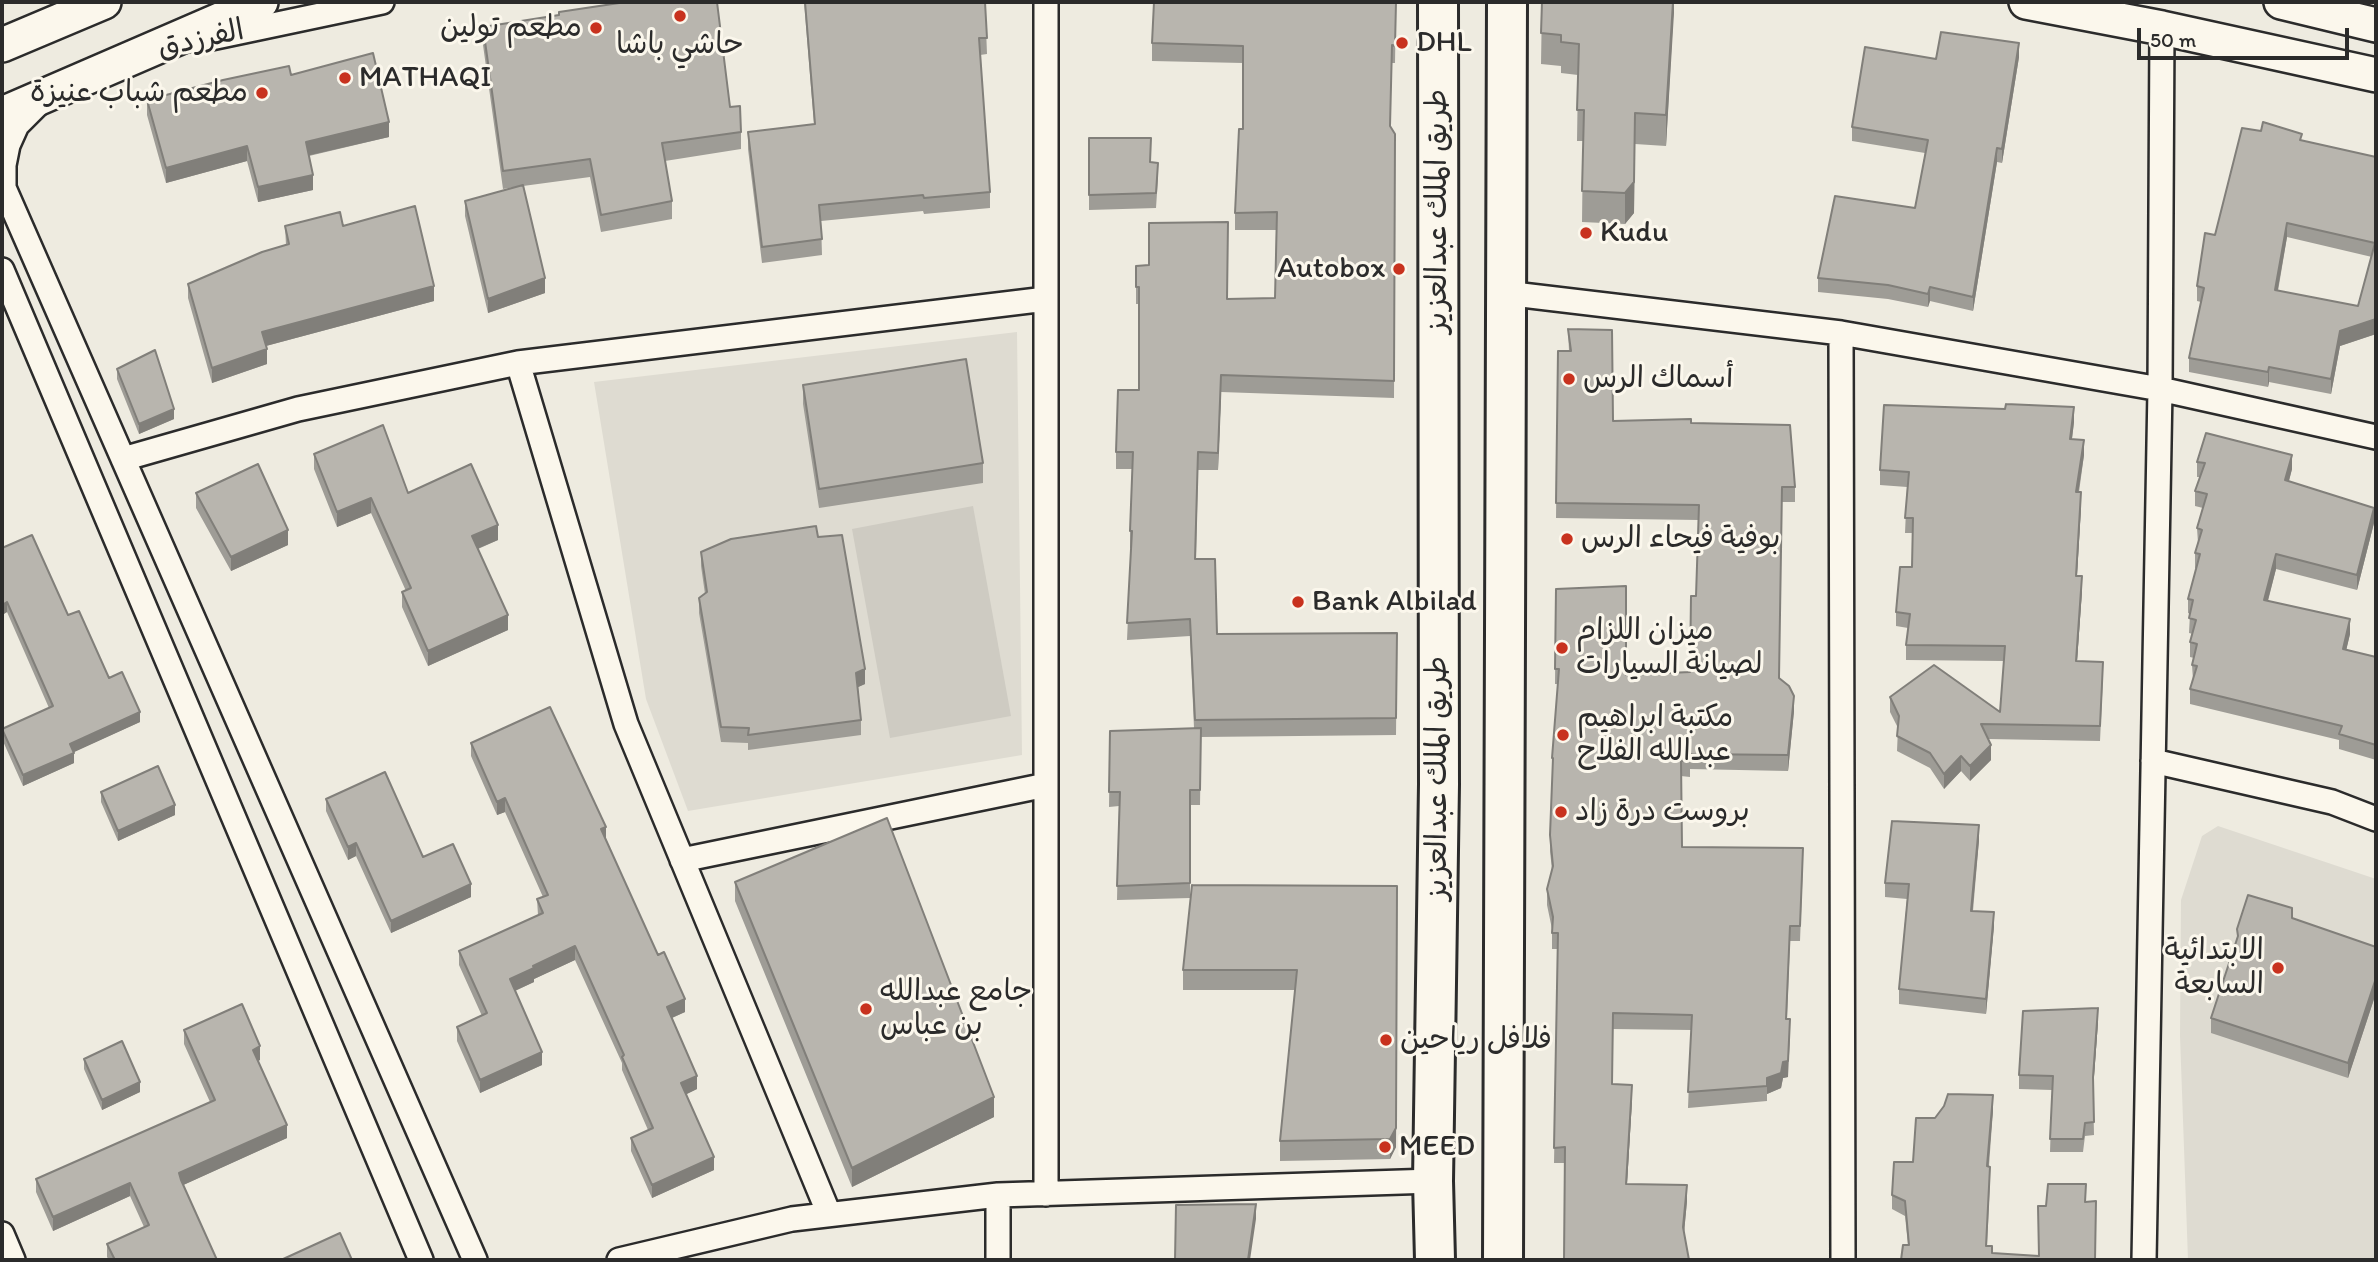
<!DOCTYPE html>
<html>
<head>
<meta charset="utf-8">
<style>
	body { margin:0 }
	#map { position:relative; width:2378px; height:1262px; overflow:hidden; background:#eeebe0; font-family:Itim,sans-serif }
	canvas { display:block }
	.frame { position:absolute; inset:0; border:4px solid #2b2b2b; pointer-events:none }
	.scale { position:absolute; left:2137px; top:28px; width:212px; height:32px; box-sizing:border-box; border:4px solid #2b2b2b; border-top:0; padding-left:9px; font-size:21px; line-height:24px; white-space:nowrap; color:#2b2b2b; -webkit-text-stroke:5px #fbf7ec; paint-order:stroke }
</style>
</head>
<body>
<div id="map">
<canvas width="2378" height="1262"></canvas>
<div class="frame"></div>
<div class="scale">50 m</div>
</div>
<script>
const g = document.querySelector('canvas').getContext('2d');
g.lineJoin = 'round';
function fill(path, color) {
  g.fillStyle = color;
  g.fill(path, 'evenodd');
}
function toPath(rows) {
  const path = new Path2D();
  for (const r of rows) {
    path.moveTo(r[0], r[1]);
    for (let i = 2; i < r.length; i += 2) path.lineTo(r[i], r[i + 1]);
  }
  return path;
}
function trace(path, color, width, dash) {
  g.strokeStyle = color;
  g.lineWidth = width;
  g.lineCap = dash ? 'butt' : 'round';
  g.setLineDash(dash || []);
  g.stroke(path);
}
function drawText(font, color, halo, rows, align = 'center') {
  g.font = font + ' Itim,"Playpen Sans Arabic",sans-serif';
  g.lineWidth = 6;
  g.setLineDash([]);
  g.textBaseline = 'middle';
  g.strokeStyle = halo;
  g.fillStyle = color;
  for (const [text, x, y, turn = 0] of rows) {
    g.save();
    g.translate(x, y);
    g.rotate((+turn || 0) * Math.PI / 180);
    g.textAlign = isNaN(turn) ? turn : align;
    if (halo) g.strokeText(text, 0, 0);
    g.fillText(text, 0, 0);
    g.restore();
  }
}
const built = toPath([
	[1017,332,1022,755,688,811,646,699,594,382],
	[2218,826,2376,879,2376,1260,2188,1260,2180,1036,2181,900,2202,836]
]);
const green = toPath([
	[973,506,1011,716,890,738,852,529]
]);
const street = toPath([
	[197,41,382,2],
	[39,103,17,125,8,145,4,165,4,188,475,1260],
	[2,270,421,1260],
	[1505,293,1841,333,2160,389,2376,437],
	[1841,333,1843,1260],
	[518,363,626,724,829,1214],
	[123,459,298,409,518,363,1046,299],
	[2153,761,2332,802,2376,819],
	[682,860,1046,785],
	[1046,1194,1046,2],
	[998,1195,998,1260],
	[2,1234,13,1260],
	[619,1260,792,1219,998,1195,1433,1181],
	[2144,1260,2160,389,2162,28]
]);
const secondary = toPath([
	[2026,2,2162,28,2376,75],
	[2281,2,2376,25],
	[2,45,104,2],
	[2,114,261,2]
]);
const highway = toPath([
	[1435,1260,1433,1181,1439,784,1438,2],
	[1503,1260,1507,2]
]);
const wall = toPath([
	[804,2,985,2,987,54,980,55,990,192,990,208,924,214,923,211,821,221,822,255,762,263,748,149,748,132,814,124],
	[1396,2,1395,63,1392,63,1390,126,1395,134,1394,398,1221,392,1218,470,1198,470,1196,559,1217,634,1397,633,1396,735,1201,737,1200,805,1190,805,1190,898,1117,900,1119,806,1109,807,1110,731,1194,728,1190,636,1127,640,1131,548,1130,548,1130,531,1132,469,1116,469,1116,452,1139,390,1139,304,1136,304,1136,266,1227,299,1275,298,1276,230,1235,230,1235,213,1243,129,1243,63,1152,61,1152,43],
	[1542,2,1674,2,1666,146,1635,144,1634,213,1625,224,1582,222,1583,141,1577,141,1578,75,1561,73,1561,66,1541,64],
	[483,27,730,107,741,132,741,149,665,161,672,201,672,219,601,232,590,177,523,186,545,293,488,313,465,216,465,201,515,187,503,189,483,45],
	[2019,57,2002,163,1997,162,1973,311,1930,301,1928,307,1888,299,1818,292,1818,278,1915,208,1925,153,1852,141,1852,127,1936,59],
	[291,75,389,137,309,156,313,190,258,202,247,161,166,183,147,115,147,100],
	[2261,131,2376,157,2376,334,2340,346,2331,394,2269,382,2268,387,2189,372,2189,358,2201,302,2197,301,2197,286,2215,235],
	[2287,237,2372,257,2358,306,2278,291],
	[1150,162,1158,178,1156,208,1089,210,1089,195],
	[285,226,343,226,434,301,266,346,267,364,212,383,188,298,188,284,286,245],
	[1568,329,1613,421,1691,423,1795,487,1795,502,1782,502,1779,678,1794,711,1788,771,1690,769,1690,777,1681,776,1682,847,1803,864,1800,941,1790,941,1787,1019,1788,1077,1783,1078,1781,1088,1767,1094,1767,1101,1688,1108,1691,1030,1613,1029,1612,1084,1632,1100,1627,1184,1687,1201,1684,1233,1565,1163,1554,1163,1558,949,1552,949,1552,929,1547,905,1547,889,1552,870,1550,851,1553,774,1552,774,1552,758,1558,684,1555,684,1556,589,1626,675,1690,672,1696,596,1699,520,1556,518,1558,351,1569,351],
	[117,369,174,419,139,434,117,379],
	[803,385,983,463,983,483,819,508,803,404],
	[2074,422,2072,439,2084,455,2079,492,2081,507,2077,576,2082,591,2077,661,2103,677,2100,741,1988,739,1991,760,1970,781,1961,771,1944,789,1930,768,1897,751,1898,728,1890,712,1890,697,2000,712,2004,661,1906,660,1906,645,1908,628,1896,626,1896,612,1912,567,1913,533,1905,533,1907,487,1880,485,1880,470],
	[314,454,408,493,498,540,478,549,508,630,428,666,402,607,402,592,406,591,371,513,337,527,314,469],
	[2197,462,2292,469,2289,481,2374,523,2357,590,2276,569,2268,601,2350,634,2346,650,2376,657,2376,760,2339,749,2339,740,2190,704,2190,689,2193,680,2192,665,2194,658,2190,657,2190,642,2193,634,2189,633,2190,614,2188,613,2188,599,2196,568,2195,568,2195,553,2198,543,2197,528,2203,508,2195,506,2195,491,2200,477,2197,477],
	[196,493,288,545,231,571,196,508],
	[818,537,865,684,858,687,861,720,861,735,748,750,748,743,721,742,699,613,699,598,705,594,701,566,701,552],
	[2,548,68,615,109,678,140,722,73,752,74,763,23,786,2,739,2,729,49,708,7,612,2,615],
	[471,743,606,840,658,955,685,1012,672,1018,697,1089,686,1094,714,1170,652,1198,631,1151,631,1138,648,1130,622,1070,622,1063,575,960,534,979,534,982,515,991,542,1065,480,1093,457,1041,457,1027,482,1016,459,965,459,951,538,915,537,899,543,897,505,812,497,815,471,756],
	[101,792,175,815,118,841,101,802],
	[326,799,423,857,471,897,391,933,356,856,348,860,326,811],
	[1979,840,1973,911,1994,926,1986,1014,1899,1004,1899,989,1907,899,1885,897,1885,883],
	[735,882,994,1117,852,1187,735,901],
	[1397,886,1396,1147,1390,1159,1280,1161,1280,1141,1295,990,1183,990,1183,970],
	[2292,918,2376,947,2376,996,2375,996,2348,1078,2211,1033,2211,1018,2237,939,2237,929],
	[2098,1022,2093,1089,2094,1135,2085,1136,2083,1152,2050,1152,2052,1090,2019,1089,2019,1075],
	[184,1030,260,1060,258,1061,287,1138,183,1185,217,1260,109,1260,107,1257,107,1244,144,1227,130,1196,53,1231,36,1192,36,1179,210,1102,184,1044],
	[84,1059,140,1092,102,1110,84,1069],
	[1993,1110,1989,1166,1990,1181,1987,1246,1992,1253,2039,1256,2086,1202,2095,1260,1901,1260,1908,1245,1905,1216,1892,1209,1892,1195,1913,1162,1935,1118]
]);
const shadedWall = toPath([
	[1673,2,1674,2,1674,13,1666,146,1666,115],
	[2019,43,2019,57,2002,163,2002,149],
	[1635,113,1634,213,1625,224,1625,193],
	[389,122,389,137,306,156,306,142],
	[247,146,247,161,166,183,166,168],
	[1997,148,1997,162,1973,311,1973,297],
	[313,175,313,190,258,202,258,187],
	[2287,223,2287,237,2275,305,2275,290],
	[545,278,545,293,488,313,488,299],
	[434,286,434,301,262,347,262,332],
	[1930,287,1930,301,1928,307,1928,294],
	[2376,319,2376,334,2340,346,2331,394,2331,379,2340,331],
	[267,349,267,364,212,383,212,368],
	[2269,367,2269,382,2268,387,2268,372],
	[1221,375,1221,392,1218,470,1218,453],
	[2074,407,2074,422,2070,454,2070,439],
	[174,409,174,419,139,434,139,424],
	[2084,440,2084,455,2076,507,2076,492],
	[2292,455,2292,469,2285,495,2285,480],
	[2081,492,2081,507,2076,591,2076,576],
	[371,498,371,513,337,527,337,512],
	[2374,508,2374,523,2357,590,2357,575],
	[498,525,498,540,472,551,472,536],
	[288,530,288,545,231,571,231,557],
	[2276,554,2276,569,2264,615,2264,600],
	[2082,576,2082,591,2076,676,2076,661],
	[7,602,7,612,2,615,2,605],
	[508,615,508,630,428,666,428,651],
	[2350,619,2350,634,2343,664,2343,649],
	[865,669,865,684,856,688,856,673],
	[1794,696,1794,711,1788,771,1788,755],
	[140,712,140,722,70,754,70,744],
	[1991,745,1991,760,1970,781,1970,766],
	[74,753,74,763,23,786,23,775],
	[1961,756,1961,771,1944,789,1944,774],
	[505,798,505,812,497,815,497,802],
	[175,805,175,815,118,841,118,831],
	[1979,825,1979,840,1971,926,1971,911],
	[606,827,606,841,601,829],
	[356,843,356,856,348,860,348,847],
	[471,884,471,897,391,933,391,921],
	[1397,905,1396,1147,1390,1159,1390,1139],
	[1994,912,1994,926,1986,1014,1986,999],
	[575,946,575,960,534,979,534,982,510,993,510,979,533,966],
	[2375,981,2375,996,2348,1078,2348,1063],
	[685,999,685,1012,667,1020,667,1007],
	[2098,1008,2098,1022,2093,1091,2093,1077],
	[1790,1034,1788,1077,1783,1078,1781,1088,1767,1094,1767,1078],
	[260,1046,260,1060,253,1063,253,1050],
	[542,1052,542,1065,480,1093,480,1080],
	[697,1076,697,1089,681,1097,681,1083],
	[140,1082,140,1092,102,1110,102,1100],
	[1632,1085,1632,1100,1626,1200,1626,1184],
	[1993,1095,1993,1110,1987,1181,1987,1166],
	[994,1097,994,1117,852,1187,852,1168],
	[287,1125,287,1138,179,1187,179,1173],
	[714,1157,714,1170,652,1198,652,1185],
	[130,1183,130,1196,53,1231,53,1217],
	[1687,1185,1687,1201,1683,1243,1683,1227],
	[1256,1204,1256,1219,1250,1260,1248,1260]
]);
const building = toPath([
	[626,2,717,2,730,107,740,106,741,132,662,143,672,201,601,215,590,159,503,171,483,27,559,15,559,12,626,2],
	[805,2,985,2,987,38,979,38,990,192,924,198,923,195,819,205,822,239,762,247,748,132,815,124,805,2],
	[1154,2,1396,2,1395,46,1392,45,1390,126,1395,134,1394,381,1221,375,1218,453,1198,452,1195,559,1215,559,1217,634,1397,633,1396,718,1195,720,1190,619,1127,623,1132,531,1130,531,1133,452,1116,452,1118,390,1139,390,1139,287,1136,287,1136,266,1149,265,1149,223,1228,222,1227,299,1275,298,1277,212,1235,213,1239,129,1243,129,1243,46,1152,43,1154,2],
	[1542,2,1673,2,1666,115,1635,113,1634,182,1625,193,1582,191,1584,110,1577,110,1579,44,1561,42,1561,35,1541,33,1542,2],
	[1941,32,2019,43,2002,149,1997,148,1973,297,1930,287,1928,294,1888,285,1818,278,1835,196,1915,208,1928,140,1852,127,1865,47,1936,59,1941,32],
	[373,53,389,122,306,142,313,175,258,187,247,146,166,168,147,100,223,80,289,66,291,75,373,53],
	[2263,122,2302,134,2300,140,2376,157,2376,319,2340,331,2331,379,2269,367,2268,372,2189,358,2204,288,2197,286,2205,233,2215,235,2242,128,2261,131,2263,122],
	[2287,223,2375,243,2358,306,2275,290,2287,223],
	[1089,138,1151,138,1150,162,1158,163,1156,193,1089,195,1089,138],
	[523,185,545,278,488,299,465,201,523,185],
	[415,206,434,286,262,332,267,349,212,368,188,284,262,252,289,244,285,226,340,212,343,226,415,206],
	[1568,329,1612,330,1613,421,1691,419,1691,423,1790,425,1795,487,1782,487,1779,678,1789,686,1794,696,1788,755,1690,754,1690,761,1681,761,1682,847,1803,848,1800,926,1790,926,1786,1019,1790,1019,1788,1061,1783,1062,1781,1073,1767,1078,1767,1086,1688,1092,1692,1015,1613,1013,1612,1084,1632,1085,1626,1184,1687,1185,1683,1227,1689,1260,1564,1260,1565,1147,1554,1148,1558,933,1552,933,1553,917,1547,889,1553,866,1550,835,1553,758,1552,758,1559,669,1555,669,1556,589,1626,586,1626,675,1690,672,1691,596,1696,596,1699,505,1556,503,1558,351,1571,351,1568,329],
	[155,350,174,409,139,424,117,369,155,350],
	[966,359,983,463,819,489,803,385,966,359],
	[2006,404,2074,407,2070,439,2084,440,2076,492,2081,492,2076,576,2082,576,2076,661,2103,662,2100,726,1981,724,1991,745,1970,766,1961,756,1944,774,1930,753,1897,736,1899,716,1890,697,1934,665,2000,712,2005,646,1906,645,1910,614,1896,612,1900,567,1912,567,1913,518,1905,518,1909,472,1880,470,1884,405,2005,409,2006,404],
	[383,425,408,493,471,464,498,525,472,536,508,615,428,651,402,592,411,588,371,498,337,512,314,454,383,425],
	[2206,433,2292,455,2285,480,2374,508,2357,575,2276,554,2264,600,2350,619,2343,649,2376,657,2376,745,2339,734,2342,726,2190,689,2197,666,2192,665,2197,644,2190,642,2196,620,2189,618,2193,600,2188,599,2200,554,2195,553,2202,530,2197,528,2207,494,2195,491,2205,463,2197,462,2206,433],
	[258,464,288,530,231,557,196,493,258,464],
	[816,526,818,537,842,535,865,669,856,673,861,720,748,735,749,728,721,727,699,598,707,592,701,552,731,539,816,526],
	[32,535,68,615,79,611,109,678,122,672,140,712,70,744,74,753,23,775,2,729,53,706,7,602,2,605,2,548,32,535],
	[550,707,606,827,601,829,658,955,664,952,685,999,667,1007,697,1076,681,1083,714,1157,652,1185,631,1138,653,1128,622,1057,624,1055,575,946,533,966,534,968,510,979,542,1052,480,1080,457,1027,487,1013,459,951,543,913,537,899,548,895,505,798,497,802,471,743,550,707],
	[1201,728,1200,790,1190,790,1190,883,1117,886,1120,792,1109,792,1110,731,1201,728],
	[158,766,175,805,118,831,101,792,158,766],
	[385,772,423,857,453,844,471,884,391,921,356,843,348,847,326,799,385,772],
	[887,818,994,1097,852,1168,735,882,887,818],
	[1892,821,1979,825,1971,911,1994,912,1986,999,1899,989,1909,884,1885,883,1892,821],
	[1192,885,1397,886,1396,1128,1390,1139,1280,1141,1297,970,1183,970,1192,885],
	[2248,895,2292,908,2292,918,2376,947,2376,981,2375,981,2348,1063,2211,1018,2238,936,2237,929,2248,895],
	[242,1004,260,1046,253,1050,287,1125,179,1173,181,1180,217,1260,115,1260,107,1244,149,1225,130,1183,53,1217,36,1179,215,1100,184,1030,242,1004],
	[2098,1008,2093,1077,2094,1122,2085,1123,2083,1139,2050,1139,2053,1076,2019,1075,2023,1011,2098,1008],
	[122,1041,140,1082,102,1100,84,1059,122,1041],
	[1948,1094,1993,1095,1987,1166,1990,1167,1986,1246,1992,1246,1992,1253,2039,1256,2038,1206,2046,1206,2048,1184,2086,1184,2085,1202,2096,1201,2095,1260,1901,1260,1903,1245,1909,1245,1905,1201,1892,1195,1894,1162,1913,1162,1916,1118,1935,1118,1944,1106,1948,1094],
	[1256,1204,1248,1260,1175,1260,1176,1205,1256,1204],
	[340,1233,352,1260,281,1260,340,1233]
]);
const markers = [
	[680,16,7,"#c8321e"],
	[596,28,7,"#c8321e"],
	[1402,43,7,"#c8321e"],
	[345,78,7,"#c8321e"],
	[262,93,7,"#c8321e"],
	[1586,233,7,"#c8321e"],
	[1399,269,7,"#c8321e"],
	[1569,379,7,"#c8321e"],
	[1567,539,7,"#c8321e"],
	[1298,602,7,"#c8321e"],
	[1562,648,7,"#c8321e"],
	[1563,735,7,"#c8321e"],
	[1561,812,7,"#c8321e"],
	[2278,968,7,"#c8321e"],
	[866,1009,7,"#c8321e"],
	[1386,1040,7,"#c8321e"],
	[1385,1147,7,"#c8321e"]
];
const poiNames = [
	["مطعم تولين",582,28,"right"],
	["DHL",1416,43],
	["حاشي باشا",680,45,"center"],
	["MATHAQI",359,78],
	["مطعم شباب عنيزة",248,93,"right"],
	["Kudu",1600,233],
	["Autobox",1385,269,"right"],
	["أسماك الرس",1583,379],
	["بوفية فيحاء الرس",1581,539],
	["Bank Albilad",1312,602],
	["ميزان اللزام",1576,631],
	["لصيانة السيارات",1576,665],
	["مكتبة ابراهيم",1577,718],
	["عبدالله الفلاح",1577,752],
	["بروست درة زاد",1575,812],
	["الابتدائية",2264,951,"right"],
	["السابعة",2264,985,"right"],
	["جامع عبدالله",880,992],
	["بن عباس",880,1026],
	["فلافل رياحين",1400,1040],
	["MEED",1399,1147]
];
const streetNames = [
	["الفرزدق",201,40,-12],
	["طريق الملك عبدالعزيز",1438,211,-90],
	["طريق الملك عبدالعزيز",1438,778,-90]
];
fill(built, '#dedbd1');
fill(green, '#cecbc2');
trace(street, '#2b2b2b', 28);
trace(secondary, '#2b2b2b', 38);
trace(highway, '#2b2b2b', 44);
trace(street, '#fbf7ec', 23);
trace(secondary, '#fbf7ec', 33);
trace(highway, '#fbf7ec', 38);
fill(wall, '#9e9c96');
fill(shadedWall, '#817f7a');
fill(building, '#b8b5ae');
trace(building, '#817f7a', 2);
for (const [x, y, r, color] of markers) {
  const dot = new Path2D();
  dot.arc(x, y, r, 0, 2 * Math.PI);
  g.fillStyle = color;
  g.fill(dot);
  trace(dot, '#fbf7ec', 2.5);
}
drawText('30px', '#2b2b2b', '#fbf7ec', poiNames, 'left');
drawText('30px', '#2b2b2b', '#fbf7ec', streetNames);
</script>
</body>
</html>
